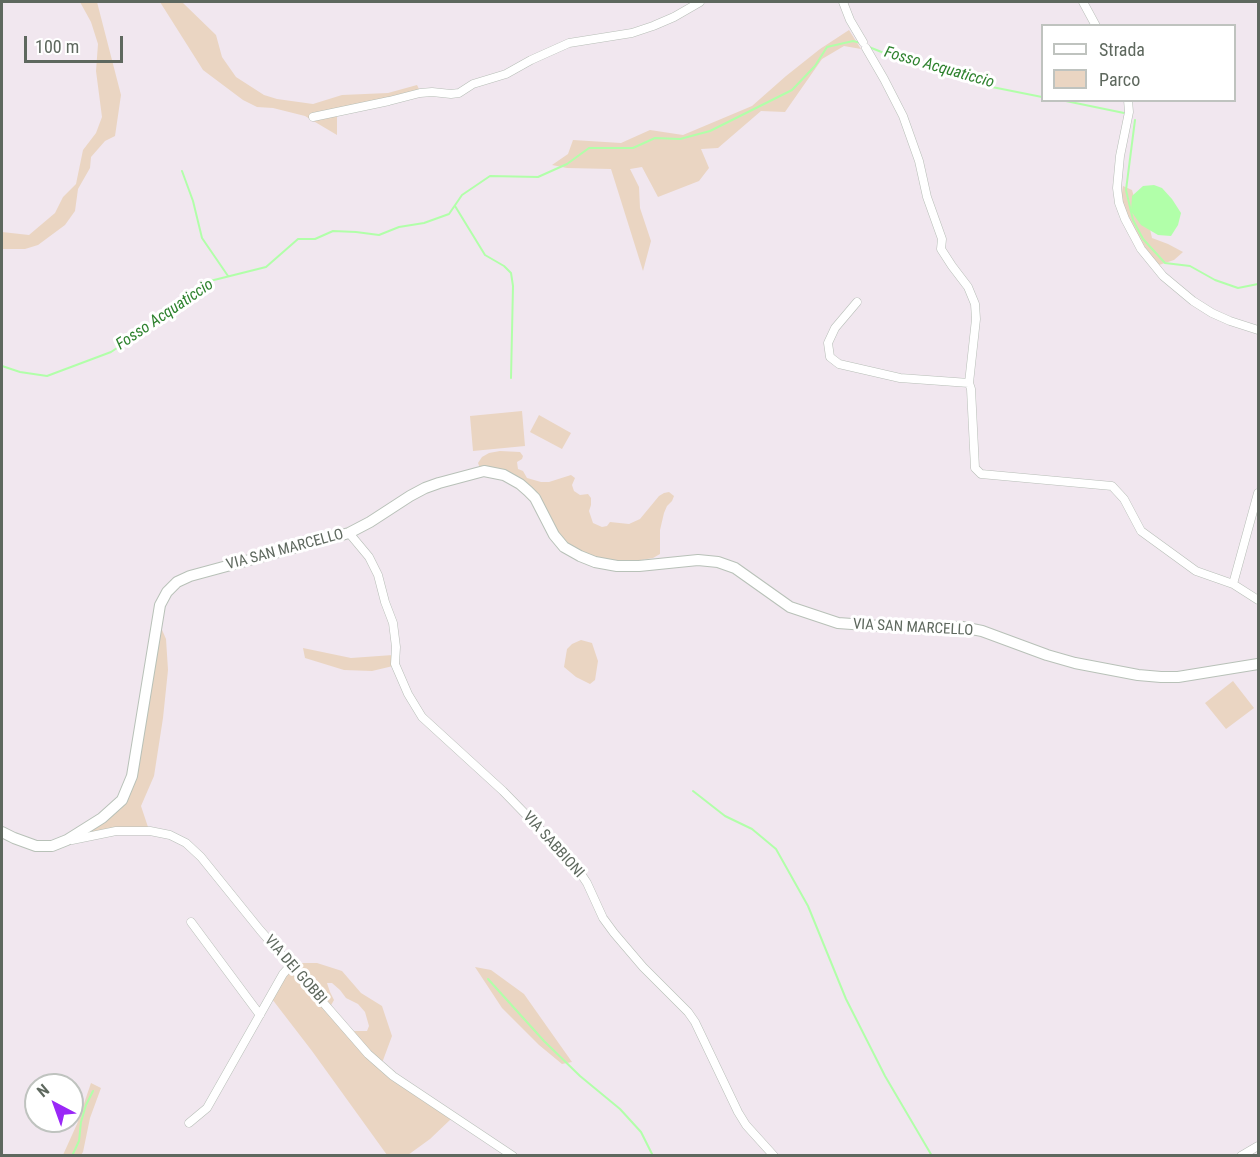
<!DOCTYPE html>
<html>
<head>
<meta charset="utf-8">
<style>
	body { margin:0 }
	#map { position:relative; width:1260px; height:1157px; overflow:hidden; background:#f1e7ef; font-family:"Roboto Condensed",sans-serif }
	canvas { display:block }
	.frame { position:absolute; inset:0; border:3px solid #5e685e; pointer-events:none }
	.legend { position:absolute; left:1041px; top:24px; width:195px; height:78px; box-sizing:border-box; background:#fff; border:2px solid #bfc3bf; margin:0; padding:8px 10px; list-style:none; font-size:18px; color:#5e685e }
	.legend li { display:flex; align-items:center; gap:12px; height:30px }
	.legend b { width:30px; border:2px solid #bfc3bf }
	.north { position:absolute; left:24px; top:1073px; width:60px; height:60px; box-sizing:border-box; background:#fff; border:2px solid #bfc3bf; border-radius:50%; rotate:319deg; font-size:16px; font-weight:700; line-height:24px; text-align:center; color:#5e685e }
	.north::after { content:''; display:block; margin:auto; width:21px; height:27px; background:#9a27f7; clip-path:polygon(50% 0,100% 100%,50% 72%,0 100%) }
	.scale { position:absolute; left:24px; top:36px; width:99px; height:27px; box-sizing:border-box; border:3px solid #5e685e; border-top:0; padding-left:8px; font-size:18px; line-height:21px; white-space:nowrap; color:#5e685e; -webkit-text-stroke:4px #fff; paint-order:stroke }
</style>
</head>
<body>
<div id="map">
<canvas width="1260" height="1157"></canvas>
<div class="frame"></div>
<ul class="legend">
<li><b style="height:8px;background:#fff"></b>Strada</li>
<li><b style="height:16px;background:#ead5c2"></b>Parco</li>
</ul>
<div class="north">N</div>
<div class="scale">100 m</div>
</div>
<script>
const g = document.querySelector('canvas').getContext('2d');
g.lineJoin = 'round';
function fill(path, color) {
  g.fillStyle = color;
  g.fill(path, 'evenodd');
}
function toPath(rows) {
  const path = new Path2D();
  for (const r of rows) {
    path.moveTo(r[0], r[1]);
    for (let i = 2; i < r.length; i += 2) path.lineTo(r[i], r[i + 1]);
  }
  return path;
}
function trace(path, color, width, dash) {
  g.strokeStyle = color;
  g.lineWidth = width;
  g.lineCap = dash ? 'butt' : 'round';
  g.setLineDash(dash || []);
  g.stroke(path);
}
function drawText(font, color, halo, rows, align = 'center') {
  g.font = font + ' "Roboto Condensed",sans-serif';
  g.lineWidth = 6;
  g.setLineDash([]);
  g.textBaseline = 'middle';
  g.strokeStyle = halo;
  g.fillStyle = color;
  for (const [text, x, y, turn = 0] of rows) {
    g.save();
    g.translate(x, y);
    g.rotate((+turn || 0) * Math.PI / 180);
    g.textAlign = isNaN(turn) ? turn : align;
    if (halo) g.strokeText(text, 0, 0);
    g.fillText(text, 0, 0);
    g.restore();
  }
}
const green = toPath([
	[80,2,97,2,121,95,115,136,105,141,91,157,90,168,78,189,75,211,65,225,38,245,25,249,2,249,2,232,29,235,55,213,63,197,76,184,83,150,96,133,102,117,96,71,98,44,91,22],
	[160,2,182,2,216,35,222,57,236,77,264,95,277,99,313,104,342,95,388,93,417,85,420,91,384,101,366,102,337,108,337,135,305,116,273,108,257,107,243,100,203,70],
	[849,30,861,49,844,46,822,59,785,112,761,111,718,148,701,149,709,168,699,181,658,197,642,167,630,169,639,187,640,208,651,241,643,271,611,169,567,168,552,165,568,154,573,140,621,143,650,130,683,135,752,106,786,76,820,49],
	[1123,186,1132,190,1136,204,1150,229,1152,238,1168,244,1183,252,1174,260,1159,265,1152,262,1131,229,1121,198],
	[522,411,525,446,473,451,470,416],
	[539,415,571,433,562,449,530,432],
	[500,451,520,452,523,456,522,459,517,462,518,469,523,471,527,478,541,482,549,482,571,475,575,478,572,485,574,491,580,495,588,494,591,498,591,505,589,511,593,523,602,527,607,526,610,522,629,524,640,519,659,496,664,493,669,492,674,496,672,501,667,506,664,513,660,530,660,554,653,558,635,561,609,560,589,557,560,539,539,499,480,468,478,463,482,457,489,453],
	[159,623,166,639,168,670,163,718,154,776,141,806,148,827,122,828,81,835,121,809,133,788],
	[581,640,592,643,598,661,595,680,590,684,576,677,564,667,567,649,572,644],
	[303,648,351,658,393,655,393,666,372,671,344,670,305,658],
	[1233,681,1254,708,1226,729,1205,703],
	[295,963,317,963,342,971,361,993,382,1006,392,1036,382,1063,352,1032,355,1031,367,1031,369,1026,365,1012,358,1004,346,998,340,990,332,983,327,983,330,992,334,1000,330,1007],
	[475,967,491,970,524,994,572,1062,562,1064,539,1045,502,1008],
	[291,969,394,1080,451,1119,430,1139,408,1155,387,1155,312,1051,272,999],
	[91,1083,101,1088,90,1118,83,1152,81,1155,63,1155,77,1124]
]);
const water = toPath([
	[1154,185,1162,188,1172,199,1181,213,1178,225,1171,236,1158,235,1141,225,1131,211,1132,196,1143,186]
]);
const stream = toPath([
	[869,47,909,63,987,86,1042,97],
	[1061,100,1124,113],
	[1135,120,1126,190,1133,220,1143,239,1165,263,1190,266,1215,280,1238,288,1258,284],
	[182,171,193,201,202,238,228,276],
	[455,206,485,255,504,266,511,273,513,286,511,378],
	[2,366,20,372,47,376,111,352,141,332,168,313,187,296,210,281,266,267,298,239,315,239,333,231,356,232,379,235,399,227,424,223,449,214,462,195,490,176,538,177,567,164,589,148,633,148,655,138,680,139,710,131,792,90,815,66,827,47,853,41,861,43],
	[693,791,725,816,752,829,776,849,808,906,846,999,885,1076,932,1156],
	[488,979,544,1041,580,1076,620,1109,641,1132,653,1156],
	[72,1156,79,1141,81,1122,86,1105,93,1091]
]);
const minor = toPath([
	[843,2,850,20,863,42],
	[1083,2,1096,26],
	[866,48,884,79,903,116,919,161,927,197,942,239,941,249,952,266,968,287,975,304,976,319,969,383],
	[1128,100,1129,112,1120,156,1117,188,1119,203,1125,219,1141,249,1163,276,1193,301,1212,313,1230,321,1258,330],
	[313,117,389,101,420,93,432,92,451,94,459,93,473,84,506,74,531,60,569,43,632,33,653,26,674,17,700,2],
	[857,302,835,328,828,343,830,357,839,364,900,378,969,383,971,389,975,468,981,474,1112,486,1124,499,1141,531,1196,571,1233,584],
	[1258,493,1233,584,1258,600],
	[349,533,369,557,378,575,385,602,393,623,396,647,395,664,408,694,422,717,503,791,575,865,587,883,603,918,614,933,643,967,688,1012,695,1022,738,1112,746,1125,774,1156],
	[72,840,116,831,150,831,170,835,186,843,201,857,260,930,368,1054,393,1076,513,1156],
	[191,922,260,1015],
	[189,1123,207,1108,283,974,291,965],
	[1241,1156,1258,1146]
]);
const secondary = toPath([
	[2,832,14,838,36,846,52,846,67,840,102,818,122,800,132,776,160,605,167,592,177,582,190,576,349,533,370,522,410,496,425,488,439,483,484,471,504,475,520,484,528,491,535,498,554,535,564,547,580,556,595,562,617,566,639,566,698,560,718,562,735,568,790,607,838,623,880,626,962,627,982,631,1047,655,1075,663,1138,675,1161,677,1178,677,1258,664]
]);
const streetNames = [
	["VIA SAN MARCELLO",285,550,-15],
	["VIA SAN MARCELLO",913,628,3],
	["VIA SABBIONI",553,845,48],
	["VIA DEI GOBBI",295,970,49]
];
const waterNames = [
	["Fosso Acquaticcio",939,68,16],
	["Fosso Acquaticcio",165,315,-34]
];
fill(green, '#ead5c2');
fill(water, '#b1ffa9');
trace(stream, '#b1ffa9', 2);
trace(minor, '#b7beb7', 9);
trace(secondary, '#b8c1b8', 12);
trace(minor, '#fff', 8);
trace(secondary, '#fff', 10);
drawText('15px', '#5e685e', '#fff', streetNames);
drawText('italic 16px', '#2e822e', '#fff', waterNames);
</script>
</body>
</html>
